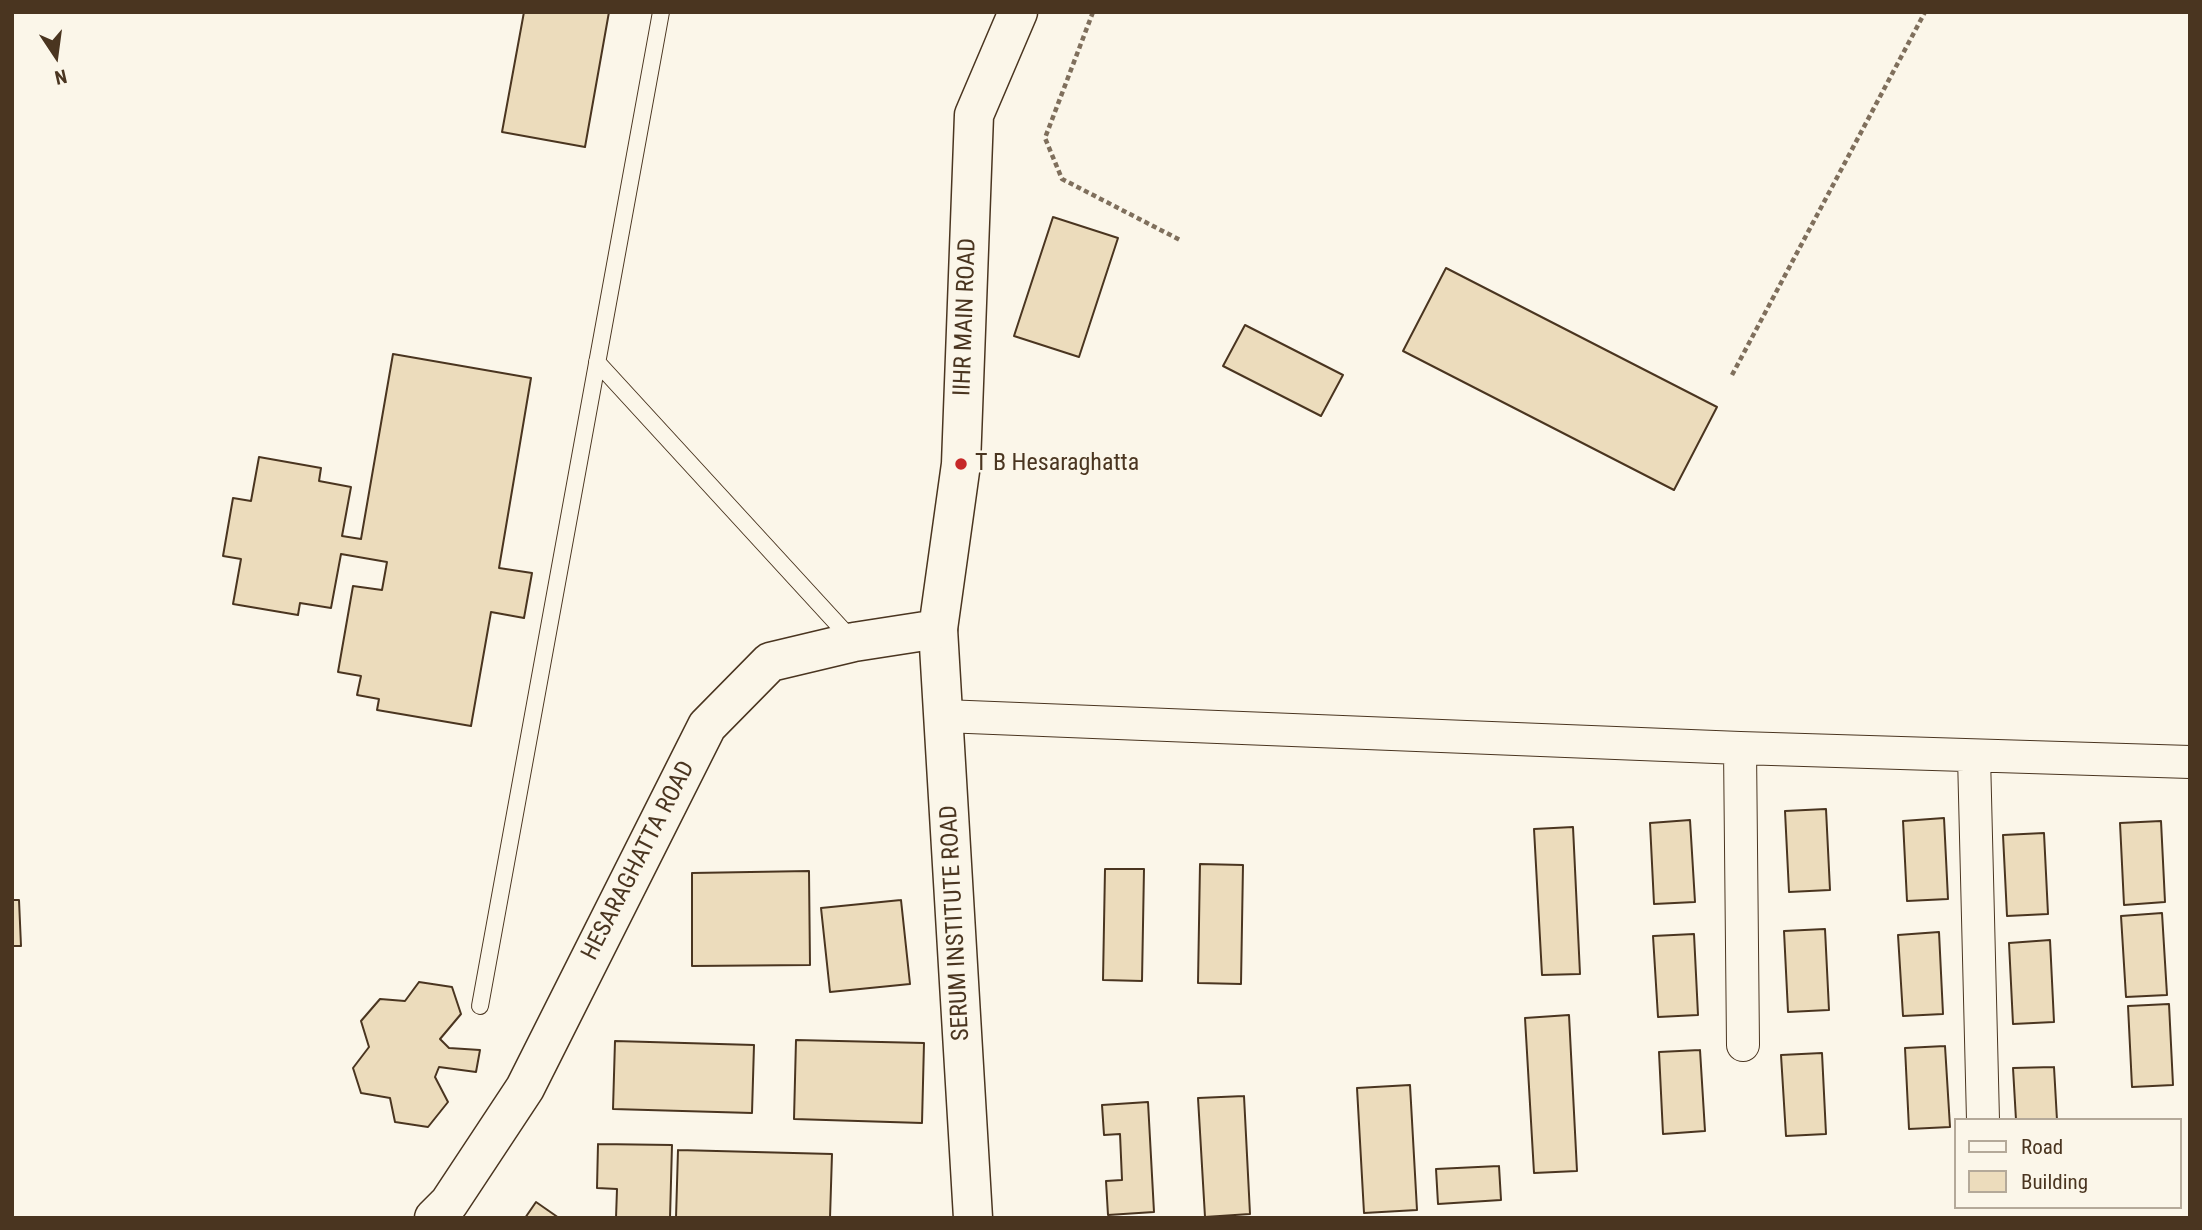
<!DOCTYPE html>
<html>
<head>
<meta charset="utf-8">
<style>
	body { margin:0 }
	#map { position:relative; width:2202px; height:1230px; overflow:hidden; background:#fbf6e9; font-family:"Roboto Condensed",sans-serif }
	canvas { display:block }
	.frame { position:absolute; inset:0; border:14px solid #4a3520; pointer-events:none }
	.legend { position:absolute; left:1954px; top:1118px; width:228px; height:91px; box-sizing:border-box; background:#fbf6e9; border:2px solid #b4a999; margin:0; padding:9px 12px; list-style:none; font-size:21px; color:#4a3520 }
	.legend li { display:flex; align-items:center; gap:14px; height:35px }
	.legend b { width:35px; border:2px solid #b4a999 }
	.north { position:absolute; left:21px; top:21px; width:70px; height:70px; -webkit-text-stroke:5px #fbf6e9; paint-order:stroke; rotate:167deg; font-size:19px; font-weight:700; line-height:28px; text-align:center; color:#4a3520 }
	.north::after { content:''; display:block; margin:auto; width:24px; height:32px; background:#4a3520; clip-path:polygon(50% 0,100% 100%,50% 72%,0 100%) }
</style>
</head>
<body>
<div id="map">
<canvas width="2202" height="1230"></canvas>
<div class="frame"></div>
<ul class="legend">
<li><b style="height:9px;background:#fbf6e9"></b>Road</li>
<li><b style="height:19px;background:#ecdcbc"></b>Building</li>
</ul>
<div class="north">N</div>
</div>
<script>
const g = document.querySelector('canvas').getContext('2d');
g.lineJoin = 'round';
function fill(path, color) {
  g.fillStyle = color;
  g.fill(path, 'evenodd');
}
function toPath(rows) {
  const path = new Path2D();
  for (const r of rows) {
    path.moveTo(r[0], r[1]);
    for (let i = 2; i < r.length; i += 2) path.lineTo(r[i], r[i + 1]);
  }
  return path;
}
function trace(path, color, width, dash) {
  g.strokeStyle = color;
  g.lineWidth = width;
  g.lineCap = dash ? 'butt' : 'round';
  g.setLineDash(dash || []);
  g.stroke(path);
}
function drawText(font, color, halo, rows, align = 'center') {
  g.font = font + ' "Roboto Condensed",sans-serif';
  g.lineWidth = 5;
  g.setLineDash([]);
  g.textBaseline = 'middle';
  g.strokeStyle = halo;
  g.fillStyle = color;
  for (const [text, x, y, turn = 0] of rows) {
    g.save();
    g.translate(x, y);
    g.rotate((+turn || 0) * Math.PI / 180);
    g.textAlign = isNaN(turn) ? turn : align;
    if (halo) g.strokeText(text, 0, 0);
    g.fillText(text, 0, 0);
    g.restore();
  }
}
const building = toPath([
	[524,12,609,12,585,147,502,132,524,12],
	[1053,217,1118,238,1079,357,1014,336,1053,217],
	[1446,268,1717,407,1674,490,1403,351,1446,268],
	[1245,325,1343,375,1321,416,1223,366,1245,325],
	[393,354,531,378,499,568,532,573,524,618,491,612,471,726,377,710,379,699,357,695,361,676,338,672,353,586,382,590,387,562,341,554,331,608,300,603,298,615,233,604,241,559,223,556,233,498,251,501,259,457,321,468,319,481,351,487,342,536,361,539,393,354],
	[1826,809,1830,890,1789,892,1785,811,1826,809],
	[1944,818,1948,899,1907,901,1903,821,1944,818],
	[1690,820,1695,902,1654,904,1650,823,1690,820],
	[2161,821,2165,902,2124,905,2120,823,2161,821],
	[1573,827,1580,974,1542,975,1534,829,1573,827],
	[2044,833,2048,914,2007,916,2003,835,2044,833],
	[1200,864,1243,865,1241,984,1198,983,1200,864],
	[1105,869,1144,869,1142,981,1103,980,1105,869],
	[809,871,810,965,692,966,692,873,809,871],
	[12,900,19,900,21,946,12,946,12,900],
	[901,900,910,984,830,992,821,908,901,900],
	[2162,913,2167,995,2126,997,2121,916,2162,913],
	[1825,929,1829,1010,1788,1012,1784,931,1825,929],
	[1939,932,1943,1014,1903,1016,1898,935,1939,932],
	[1694,934,1698,1015,1658,1017,1653,936,1694,934],
	[2050,940,2054,1022,2013,1024,2009,943,2050,940],
	[419,982,452,987,461,1014,440,1039,449,1048,480,1050,476,1072,439,1067,435,1077,448,1102,428,1127,395,1122,390,1098,361,1093,353,1068,369,1047,361,1021,380,999,405,1001,419,982],
	[2169,1004,2173,1085,2132,1087,2128,1006,2169,1004],
	[1569,1015,1577,1171,1534,1173,1525,1018,1569,1015],
	[796,1040,924,1043,922,1123,794,1119,796,1040],
	[615,1041,754,1045,752,1113,613,1109,615,1041],
	[1945,1046,1950,1127,1909,1129,1905,1048,1945,1046],
	[1700,1050,1705,1131,1663,1134,1659,1052,1700,1050],
	[1822,1053,1826,1134,1786,1136,1781,1055,1822,1053],
	[2054,1067,2057,1120,2016,1120,2013,1068,2054,1067],
	[1410,1085,1417,1210,1364,1213,1357,1088,1410,1085],
	[1244,1096,1250,1214,1205,1217,1198,1098,1244,1096],
	[1148,1102,1154,1212,1108,1215,1106,1181,1122,1180,1120,1134,1104,1135,1102,1105,1148,1102],
	[598,1144,672,1145,670,1218,616,1218,617,1189,597,1188,598,1144],
	[678,1150,832,1154,830,1218,676,1218,678,1150],
	[1499,1166,1501,1200,1438,1204,1436,1169,1499,1166],
	[536,1202,559,1218,525,1218,536,1202]
]);
const path = toPath([
	[1093,12,1045,138,1062,179,1182,241],
	[1732,375,1925,12]
]);
const lane = toPath([
	[597,362,853,641],
	[480,1006,661,12]
]);
const street = toPath([
	[944,716,1740,748,2190,762],
	[1740,748,1743,1045],
	[1974,756,1983,1120]
]);
const secondary = toPath([
	[938,629,973,1218]
]);
const primary = toPath([
	[434,1218,449,1203,525,1088,707,726,770,662,854,642,938,629,961,464,974,115,1018,12]
]);
const markers = [
	[961,464,7,"#c62828"]
];
const streetNames = [
	["IIHR MAIN ROAD",966,317,-88],
	["HESARAGHATTA ROAD",639,861,-63],
	["SERUM INSTITUTE ROAD",956,923,-93]
];
const poiNames = [
	["T B Hesaraghatta",975,464]
];
fill(building, '#ecdcbc');
trace(building, '#4a3520', 2);
trace(lane, '#4a3520', 18);
trace(street, '#4a3520', 34);
trace(secondary, '#4a3520', 41);
trace(primary, '#4a3520', 41);
trace(path, '#7f6f5c', 4.5, [5, 3.5]);
trace(lane, '#fbf6e9', 16);
trace(street, '#fbf6e9', 32);
trace(secondary, '#fbf6e9', 38);
trace(primary, '#fbf6e9', 38);
for (const [x, y, r, color] of markers) {
  const dot = new Path2D();
  dot.arc(x, y, r, 0, 2 * Math.PI);
  g.fillStyle = color;
  g.fill(dot);
  trace(dot, '#fbf6e9', 2.5);
}
drawText('24px', '#4a3520', '#fbf6e9', streetNames);
drawText('24px', '#4a3520', '#fbf6e9', poiNames, 'left');
</script>
</body>
</html>
